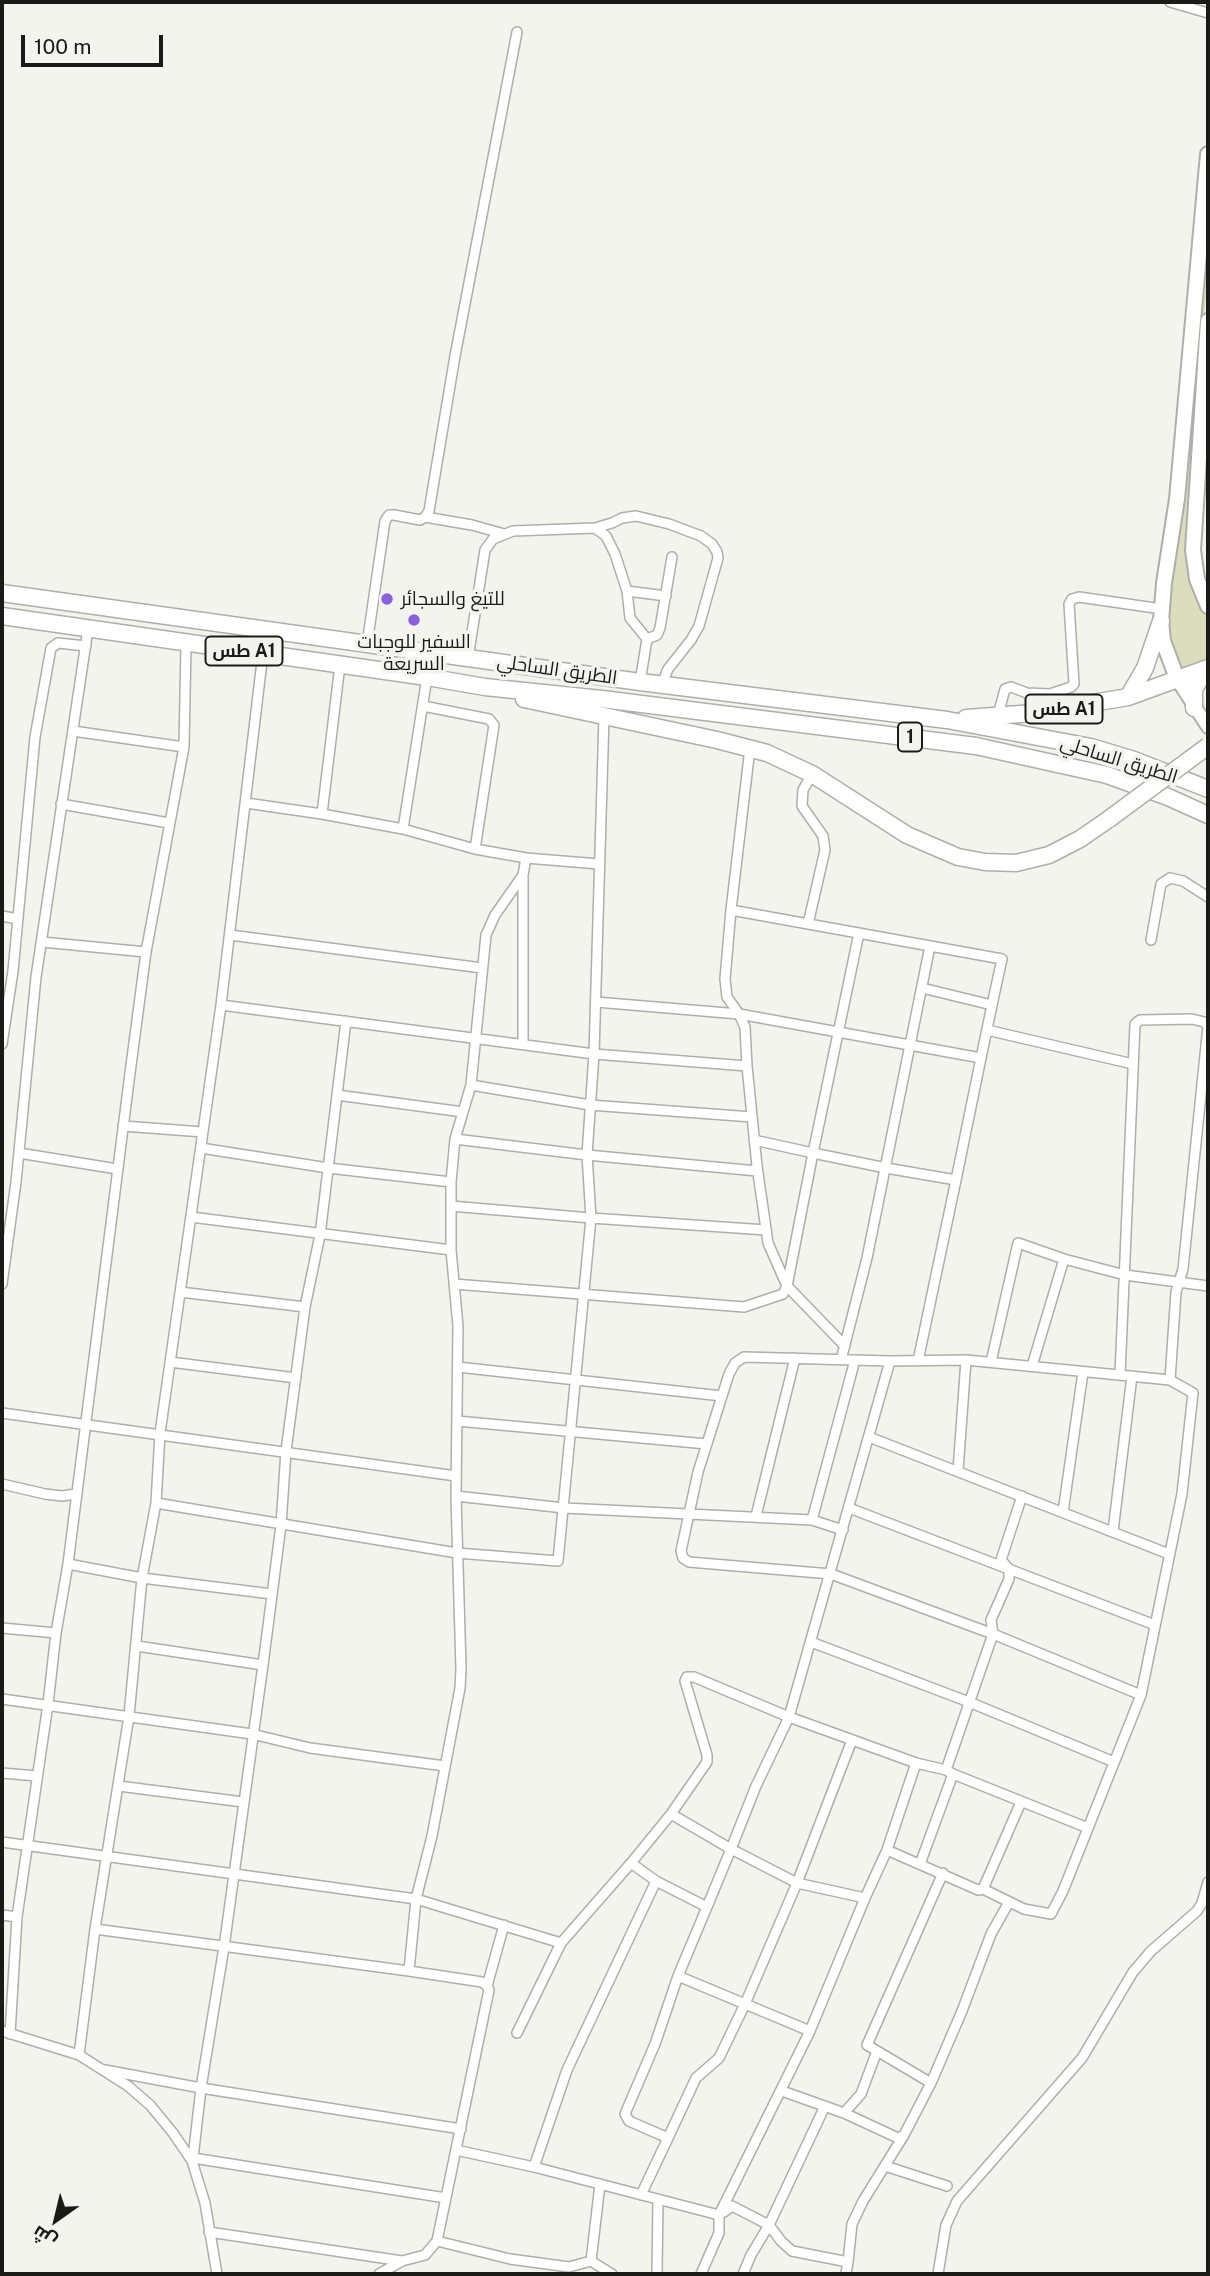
<!DOCTYPE html>
<html>
<head>
<meta charset="utf-8">
<style>
	body { margin:0 }
	#map { position:relative; width:1210px; height:2276px; overflow:hidden; background:#f4f4ef; font-family:"Public Sans",Cairo,sans-serif }
	canvas { display:block }
	.frame { position:absolute; inset:0; border:4px solid #1a1a18; pointer-events:none }
	.north { position:absolute; left:21px; top:2185px; width:70px; height:70px; -webkit-text-stroke:5px #f4f4ef; paint-order:stroke; rotate:214deg; font-size:19px; font-weight:700; line-height:28px; text-align:center; color:#1a1a18 }
	.north::after { content:''; display:block; margin:auto; width:24px; height:32px; background:#1a1a18; clip-path:polygon(50% 0,100% 100%,50% 72%,0 100%) }
	.scale { position:absolute; left:21px; top:35px; width:142px; height:32px; box-sizing:border-box; border:4px solid #1a1a18; border-top:0; padding-left:9px; font-size:21px; line-height:24px; white-space:nowrap; color:#1a1a18; -webkit-text-stroke:5px #f4f4ef; paint-order:stroke }
</style>
</head>
<body>
<div id="map">
<canvas width="1210" height="2276"></canvas>
<div class="frame"></div>
<div class="north">ش</div>
<div class="scale">100 m</div>
</div>
<script>
const g = document.querySelector('canvas').getContext('2d');
g.lineJoin = 'round';
function fill(path, color) {
  g.fillStyle = color;
  g.fill(path, 'evenodd');
}
function toPath(rows) {
  const path = new Path2D();
  for (const r of rows) {
    path.moveTo(r[0], r[1]);
    for (let i = 2; i < r.length; i += 2) path.lineTo(r[i], r[i + 1]);
  }
  return path;
}
function trace(path, color, width, dash) {
  g.strokeStyle = color;
  g.lineWidth = width;
  g.lineCap = dash ? 'butt' : 'round';
  g.setLineDash(dash || []);
  g.stroke(path);
}
function drawText(font, color, halo, rows, align = 'center') {
  g.font = font + ' "Public Sans",Cairo,sans-serif';
  g.lineWidth = 7;
  g.setLineDash([]);
  g.textBaseline = 'middle';
  g.strokeStyle = halo;
  g.fillStyle = color;
  for (const [text, x, y, turn = 0] of rows) {
    g.save();
    g.translate(x, y);
    g.rotate((+turn || 0) * Math.PI / 180);
    g.textAlign = isNaN(turn) ? turn : align;
    if (halo) g.strokeText(text, 0, 0);
    g.fillText(text, 0, 0);
    g.restore();
  }
}
const green = toPath([
	[1208,214,1208,272,1187,554,1189,579,1208,618,1208,661,1182,673,1169,644,1167,623,1169,587,1186,477]
]);
const street = toPath([
	[1170,2,1208,13],
	[425,517,472,525,504,534],
	[595,528,606,536,615,554,627,591,630,618,647,639,640,682],
	[627,591,666,596],
	[647,639,657,635,660,628,672,557],
	[367,644,385,521,389,515,394,515,420,520,425,517,429,511,455,356,517,32],
	[468,658,485,550,493,539,513,531,595,528,612,523,622,518,636,516,669,524,701,536,712,544,717,552,718,558,699,626,691,640,668,669,662,684],
	[423,706,489,719,494,725,475,849],
	[998,715,1005,689,1011,687,1027,693,1050,694,1071,687,1074,684,1069,604,1072,599,1079,597,1162,609],
	[73,731,184,747],
	[246,803,322,814,403,829,475,849,526,858,523,875,495,915,486,935,471,1085,455,1139,451,1182,451,1250,458,1326,456,1496,461,1669,460,1688,432,1836,416,1899,409,1971],
	[61,804,169,823],
	[322,814,340,665],
	[403,829,427,677],
	[526,858,599,864],
	[731,910,750,748],
	[2,916,18,919],
	[808,924,825,850,823,836,802,806,803,790,812,774],
	[230,935,482,968],
	[1151,940,1161,884,1170,878,1183,881,1208,897],
	[42,942,146,952],
	[922,988,992,1005],
	[596,1002,739,1014,745,1027,747,1066,757,1166,768,1243,787,1286,845,1346],
	[221,1005,594,1054,747,1066],
	[987,1030,1133,1064],
	[2,1044,13,971,35,737,51,648,58,643,86,646],
	[523,1044,523,877],
	[471,1085,590,1105,752,1117],
	[337,1095,463,1112],
	[123,1126,203,1132],
	[455,1139,587,1155,757,1171],
	[754,1140,813,1153,859,933],
	[201,1148,328,1168,451,1182],
	[19,1153,117,1169],
	[956,1180,981,1058,992,1005,1002,959,731,910,725,979,727,997,739,1014,981,1058],
	[451,1206,591,1218,766,1230],
	[191,1217,451,1250],
	[2,1284,16,1182,36,977,88,629],
	[454,1284,744,1307,783,1294,787,1286,813,1153,886,1168,956,1180,918,1361],
	[180,1292,305,1307],
	[841,1360,867,1258,930,946],
	[890,1361,789,1717,916,1763,946,1770,953,1774,1088,1828],
	[170,1362,296,1378],
	[991,1362,1018,1243,1064,1259],
	[1032,1366,1064,1259,1125,1275,1208,1286],
	[458,1367,722,1396],
	[1120,1375,1135,1024,1140,1020,1192,1019,1204,1022,1208,1026,1183,1269,1176,1292,1170,1380],
	[2,1413,456,1476],
	[457,1421,707,1444],
	[869,1437,1169,1554],
	[958,1471,966,1360],
	[2,1484,45,1494,62,1496,76,1494],
	[456,1496,564,1508,812,1520,843,1530],
	[156,1503,457,1553,558,1561,591,1218,587,1155,594,1054,604,717],
	[849,1508,1155,1625],
	[1063,1512,1083,1372],
	[756,1516,795,1358],
	[812,1520,855,1360],
	[1113,1531,1132,1376],
	[68,1564,142,1578,272,1594],
	[2,1628,56,1633],
	[811,1642,969,1702,1114,1762],
	[137,1646,263,1665],
	[2,1699,252,1734,310,1748,445,1766],
	[946,1770,993,1634,991,1620,1009,1579,1009,1569,1001,1560,1022,1496],
	[2,1773,37,1776],
	[119,1786,243,1802],
	[2,1842,416,1899,561,1943],
	[887,1850,978,1890,983,1889,1021,1802],
	[631,1863,671,1814,707,1762,707,1755,685,1681,687,1677,694,1677,789,1717,756,1786,731,1849,671,1814],
	[920,1864,953,1774],
	[943,1873,867,2045,931,2083,962,2011,991,1934,1009,1902],
	[656,1881,707,1907,731,1849,797,1883,745,2004,810,2031,865,1898,797,1883,852,1740],
	[983,1889,1024,1909,1051,1914,1063,1891,1141,1695,1182,1494,1193,1393,1170,1380,966,1360,890,1361,744,1357,735,1363,729,1374,698,1472,681,1551,683,1558,689,1562,831,1574,993,1634,1141,1695],
	[865,1898,887,1850,916,1763],
	[2,1915,17,1917],
	[95,1929,409,1971,482,1982,487,1986,489,1990,437,2241,425,2255,402,2261,379,2274],
	[678,1976,745,2004,719,2058,696,2078,668,2138,629,2121,625,2114,655,2044,678,1976,707,1907],
	[487,1986,504,1925],
	[2,2031,79,2055,128,2086,150,2105,173,2133,192,2161,205,2203,217,2274],
	[517,2033,561,1943,631,1863,656,1881,567,2070,534,2167],
	[10,2034,17,1917,48,1704,56,1633,68,1564,130,1073,146,952,184,747,186,644],
	[877,2051,861,2094,844,2113,898,2138,904,2135,931,2083],
	[79,2055,95,1929,129,1716,142,1578,156,1503,160,1433,221,1005,263,653],
	[105,2070,201,2088,461,2129],
	[782,2091,844,2113],
	[825,2106,769,2225,781,2241,792,2251,848,2262,852,2224,863,2201,904,2135],
	[456,2150,534,2167,719,2215],
	[193,2158,201,2088,224,1947,263,1665,281,1525,286,1451,305,1307,320,1235,346,1021],
	[192,2161,193,2158,446,2198],
	[885,2166,947,2186],
	[641,2195,668,2138],
	[724,2212,732,2206,769,2225,751,2255,743,2274],
	[209,2232,402,2261],
	[437,2241,510,2259,569,2267,591,2261,612,2274],
	[591,2261,600,2184],
	[657,2274,658,2199],
	[701,2274,719,2233,719,2215,810,2031],
	[846,2274,848,2262],
	[938,2274,946,2225,957,2201,1082,2058,1133,1972,1151,1951,1197,1911,1202,1903,1208,1882]
]);
const secondary = toPath([
	[1178,681,1208,727]
]);
const primary = toPath([
	[1208,321,1193,550,1197,579,1208,606],
	[1178,681,1163,641,1161,621,1164,583,1177,499,1208,154]
]);
const highway = toPath([
	[2,593,640,682,947,720,1091,747,1134,760,1208,789],
	[2,616,427,677,485,687,602,699,976,746,1107,775,1168,797,1208,815],
	[1128,697,1145,668,1161,621],
	[524,699,717,740,767,753,812,774,907,835,958,857,985,862,1016,863,1049,855,1080,839,1109,819],
	[1194,708,1194,689,1201,678,1208,670],
	[966,718,1034,713,1128,697,1208,668]
]);
const highwayBridge = toPath([
	[1109,819,1208,746]
]);
const markers = [
	[387,599,7,"#8961dc"],
	[414,620,7,"#8961dc"]
];
const shields = [
	[244,651,77],
	[1064,709,77],
	[910,737,24]
];
const shieldNames = [
	["طس A1",244,651],
	["طس A1",1064,709],
	["1",910,737]
];
const poiNames = [
	["للتيغ والسجائر",401,599],
	["السفير للوجبات",414,642,"center"],
	["السريعة",414,664,"center"]
];
const streetNames = [
	["الطريق الساحلي",557,670,8],
	["الطريق الساحلي",1119,760,17]
];
fill(green, '#dbddbd');
trace(street, '#aeafa9', 12);
trace(secondary, '#aeafa9', 16);
trace(primary, '#aeafa9', 18);
trace(highway, '#aeafa9', 19);
trace(street, '#fff', 9);
trace(secondary, '#fff', 12);
trace(primary, '#fff', 14);
trace(highway, '#fff', 16);
trace(highwayBridge, '#aeafa9', 19, []);
trace(highwayBridge, '#fff', 16);
for (const [x, y, r, color] of markers) {
  const dot = new Path2D();
  dot.arc(x, y, r, 0, 2 * Math.PI);
  g.fillStyle = color;
  g.fill(dot);
  trace(dot, '#f4f4ef', 2.5);
}
for (const [x, y, w] of shields) {
  const box = new Path2D();
  box.roundRect(x - w / 2, y - 14.5, w, 29, 5);
  g.fillStyle = '#f4f4ef';
  g.fill(box);
  trace(box, '#1a1a18', 2);
}
drawText('bold 18px', '#1a1a18', null, shieldNames);
drawText('19px', '#1a1a18', '#f4f4ef', poiNames, 'left');
drawText('19px', '#1a1a18', '#f4f4ef', streetNames);
</script>
</body>
</html>
